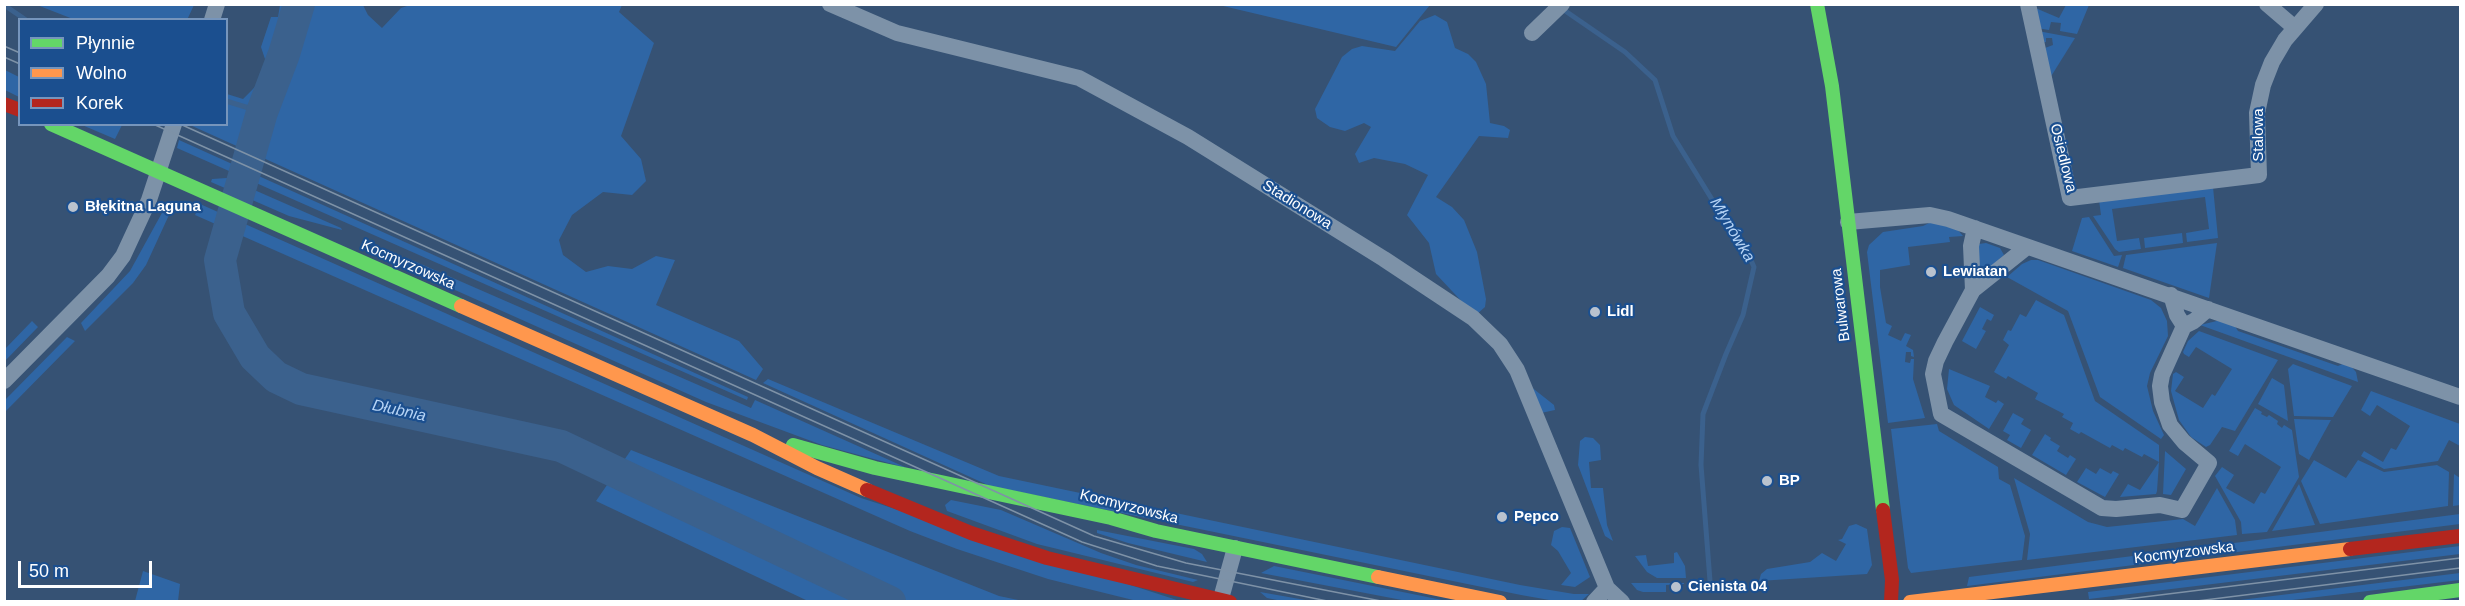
<!DOCTYPE html>
<html>
<head>
<meta charset="utf-8">
<style>
	body { margin:0 }
	#map { position:relative; width:2465px; height:606px; overflow:hidden; background:#365274; font-family:Arial,sans-serif }
	canvas { display:block }
	.frame { position:absolute; inset:0; border:6px solid #fff; pointer-events:none }
	.legend { position:absolute; left:18px; top:18px; width:210px; height:108px; box-sizing:border-box; background:#1b4f8f; border:2px solid #7695bc; margin:0; padding:8px 10px; list-style:none; font-size:18px; color:#fff }
	.legend li { display:flex; align-items:center; gap:12px; height:30px }
	.legend b { width:30px; border:2px solid #7695bc }
	.scale { position:absolute; left:18px; top:561px; width:134px; height:27px; box-sizing:border-box; border:3px solid #fff; border-top:0; padding-left:8px; font-size:18px; line-height:21px; white-space:nowrap; color:#fff; -webkit-text-stroke:4px #1b4f8f; paint-order:stroke }
</style>
</head>
<body>
<div id="map">
<canvas width="2465" height="606"></canvas>
<div class="frame"></div>
<ul class="legend">
<li><b style="height:8px;background:#63d668"></b>Płynnie</li>
<li><b style="height:8px;background:#ff974d"></b>Wolno</li>
<li><b style="height:8px;background:#b3261e"></b>Korek</li>
</ul>
<div class="scale">50 m</div>
</div>
<script>
const g = document.querySelector('canvas').getContext('2d');
g.lineJoin = 'round';
function fill(path, color) {
  g.fillStyle = color;
  g.fill(path, 'evenodd');
}
function toPath(rows) {
  const path = new Path2D();
  for (const r of rows) {
    path.moveTo(r[0], r[1]);
    for (let i = 2; i < r.length; i += 2) path.lineTo(r[i], r[i + 1]);
  }
  return path;
}
function trace(path, color, width, dash) {
  g.strokeStyle = color;
  g.lineWidth = width;
  g.lineCap = dash ? 'butt' : 'round';
  g.setLineDash(dash || []);
  g.stroke(path);
}
function drawText(font, color, halo, rows, align = 'center') {
  g.font = font + ' Arial,sans-serif';
  g.lineWidth = 4.5;
  g.setLineDash([]);
  g.textBaseline = 'middle';
  g.strokeStyle = halo;
  g.fillStyle = color;
  for (const [text, x, y, turn = 0] of rows) {
    g.save();
    g.translate(x, y);
    g.rotate((+turn || 0) * Math.PI / 180);
    g.textAlign = isNaN(turn) ? turn : align;
    if (halo) g.strokeText(text, 0, 0);
    g.fillText(text, 0, 0);
    g.restore();
  }
}
const green = toPath([
	[37,5,194,5,187,20,73,19],
	[280,5,363,5,368,15,382,28,401,8,410,5,622,5,619,12,654,43,621,136,641,159,646,181,632,195,603,192,572,215,559,240,563,255,586,272,608,266,632,269,656,256,675,260,656,305,739,341,763,369,756,380,190,125,226,124,227,94,243,99,253,89,262,78,266,62,261,47,271,17,278,17],
	[1219,5,1430,4,1430,5,1396,47],
	[2066,5,2089,5,2077,34,2060,31,2061,23,2051,22,2049,30,2037,28,2033,7,2059,18],
	[1435,15,1447,22,1455,48,1468,54,1476,62,1486,84,1490,123,1504,126,1510,130,1508,138,1479,136,1436,197,1452,207,1464,220,1477,252,1486,299,1485,307,1477,314,1467,307,1436,274,1429,243,1407,215,1428,175,1405,164,1374,158,1359,163,1355,154,1371,127,1364,123,1345,131,1330,127,1317,118,1315,109,1342,57,1352,49,1362,46,1395,51,1420,21],
	[2038,31,2075,38,2050,78,2045,48,2053,45,2052,38,2046,38,2046,42,2041,43],
	[5,70,19,77,19,97,5,90],
	[82,125,122,125,115,139],
	[179,140,748,397,747,400,177,148],
	[227,178,341,228,342,230,289,216,211,182,212,179],
	[2213,187,2218,238,2187,242,2186,233,2209,229,2205,197,2112,209,2117,241,2139,238,2141,249,2119,252,2115,249,2093,216,2101,215,2099,200],
	[200,204,861,498,1180,601,1137,601,1048,579,957,549,910,531,195,215],
	[163,211,169,215,146,265,133,283,85,331,81,323,130,271],
	[2089,217,2114,256,2122,255,2118,267,2072,251,2082,218],
	[1931,222,1957,229,1963,236,1949,237,1950,242,1908,247,1910,265,1880,270,1880,287,1886,323,1892,326,1888,335,1901,341,1905,333,1911,335,1906,346,1913,350,1914,357,1911,356,1911,352,1906,352,1905,362,1910,363,1911,359,1914,359,1913,379,1925,418,1888,423,1867,252,1869,245,1883,232,1923,226],
	[2182,233,2183,243,2145,248,2144,238],
	[1986,243,2000,248,2004,255,1980,276,1977,249,1979,244],
	[2217,243,2209,298,2123,268,2126,255],
	[407,258,751,408,755,400,907,468,822,445,706,402,455,290],
	[2031,260,2038,260,2151,300,2161,308,2167,321,2168,336,2150,373,2147,386,2153,411,2164,435,2161,439,2100,397,2068,311,2007,277,2022,264],
	[2036,300,2064,315,2095,401,2159,445,2159,462,2157,491,2156,494,2120,497,2128,484,2140,490,2159,462,2144,454,2142,457,2125,448,2123,451,2112,445,2110,448,2081,432,2079,434,2070,429,2073,423,2062,417,2064,414,2035,399,2038,393,2008,376,2006,379,1994,372,2009,345,2003,340,2008,330,2011,331,2020,314,2026,317],
	[1980,307,1994,315,1991,321,1987,319,1982,329,1986,331,1976,349,1962,341],
	[2221,320,2233,323,2238,331,2338,366,2347,362,2356,372,2358,382,2200,325],
	[32,321,38,327,5,361,5,349],
	[2199,331,2278,360,2235,431,2222,427,2210,445,2206,447,2191,437,2179,420,2171,391,2173,374,2176,372,2184,377,2175,391,2203,408,2212,394,2215,396,2232,369,2196,347,2189,357,2184,354,2183,352,2188,341],
	[67,337,75,341,5,412,5,400],
	[2293,364,2352,386,2333,417,2294,416,2288,369],
	[1949,369,1990,386,1985,397,1996,403,1998,400,2004,404,1989,429,1954,405,1947,389],
	[2272,378,2284,385,2288,421,2258,404],
	[768,379,999,476,1520,585,1574,594,1589,594,1580,602,1555,601,1521,595,990,486,763,383],
	[1530,386,1554,405,1555,410,1541,413],
	[2371,391,2460,424,2460,446,2449,440,2438,461,2384,469,2361,456,2364,451,2383,462,2391,448,2396,450,2410,426,2377,405,2370,416,2361,410],
	[2255,408,2262,412,2261,414,2267,417,2269,415,2278,421,2277,424,2282,428,2284,425,2292,430,2299,477,2267,532,2242,534,2241,522,2215,476,2222,467,2234,475,2226,488,2254,504,2261,492,2265,494,2281,467,2245,444,2238,456,2229,451],
	[2013,413,2024,419,2021,424,2031,430,2021,448,2007,440,2010,435,2003,431],
	[2294,419,2331,420,2309,460,2299,454],
	[1937,424,1939,431,1998,467,1999,479,2010,485,2025,536,2022,560,1911,573,1908,568,1891,429],
	[2045,434,2051,438,2050,440,2060,446,2057,451,2068,458,2070,455,2076,459,2066,475,2032,455],
	[1585,437,1593,438,1600,445,1601,460,1589,462,1591,488,1603,488,1607,525,1613,541,1605,536,1578,465,1580,441],
	[631,450,999,596,1023,601,808,601,596,501],
	[2165,451,2186,469,2171,495,2163,494],
	[2314,460,2346,478,2358,460,2384,472,2437,465,2449,472,2448,506,2320,524,2301,481],
	[2086,468,2096,474,2100,468,2111,474,2113,471,2119,474,2105,497,2077,482],
	[2454,474,2460,478,2460,505,2453,506],
	[2014,478,2088,522,2107,527,2183,519,2195,526,2217,488,2235,520,2237,535,2027,560,2030,534],
	[2299,484,2315,525,2272,531],
	[951,500,1001,510,1101,553,1136,565,1198,580,1193,582,1037,544,947,511,945,505],
	[2460,514,2460,524,1967,586,1969,577],
	[1856,524,1867,529,1872,565,1867,574,1759,581,1761,574,1767,569,1810,562,1822,553,1836,561,1846,544,1838,540,1842,539,1849,526],
	[1562,527,1570,528,1590,577,1575,587,1561,585,1571,573,1558,551,1551,545,1554,531],
	[1097,530,1194,549,1202,554,1207,562,1128,543,1097,533],
	[2460,546,2460,554,2089,599,2088,592],
	[1677,552,1685,566,1686,578,1657,578,1647,572,1635,556,1646,555,1648,566,1674,563,1674,553],
	[1274,566,1447,601,1407,601,1261,573],
	[143,571,180,584,178,601,135,601],
	[2460,573,2460,580,2284,601,2224,602],
	[1631,583,1684,583,1684,584,1666,585,1666,592,1643,592,1637,590],
	[1260,592,1311,601,1282,601,1267,598]
]);
const stream = toPath([
	[4,5,26,20],
	[1561,8,1625,52,1655,80,1673,136,1721,214,1746,249,1754,267,1743,315,1726,354,1703,414,1701,465,1710,581],
	[226,101,262,112]
]);
const river = toPath([
	[299,4,284,54,262,112,220,260,229,313,255,357,276,377,301,389,561,446,890,602]
]);
const street = toPath([
	[830,4,897,33,1079,78,1188,137,1384,259,1473,318,1500,344,1517,370,1607,588,1622,602],
	[2028,4,2070,198,2259,175,2257,113,2263,85,2272,62,2285,40,2316,4],
	[2267,4,2295,28],
	[212,20,217,4],
	[1532,33,1562,4],
	[1848,222,1930,215,1948,219,2460,397],
	[2027,247,1973,290,1945,342,1936,361,1933,374,1941,414,2102,508,2116,509,2160,505,2182,510,2209,463,2184,442,2170,425,2162,402,2160,386,2162,375,2184,326,2194,321,2208,309],
	[1973,290,1971,246,1975,228],
	[2171,295,2177,315,2184,326],
	[4,381,108,276,123,256,149,200,174,124],
	[1220,602,1235,548],
	[1594,602,1607,588]
]);
const fast = toPath([
	[1817,4,1832,86,1883,510],
	[51,124,461,306],
	[793,445,875,468,1111,518,1156,531,1378,577],
	[2370,602,2460,590]
]);
const slow = toPath([
	[461,306,753,435,817,468,867,490],
	[1378,577,1500,602],
	[1910,602,2350,549]
]);
const jam = toPath([
	[4,104,20,110],
	[867,490,971,533,1047,558,1230,602],
	[1883,510,1892,580,1891,602],
	[2350,549,2460,536]
]);
const tram = toPath([
	[4,46,20,53],
	[4,57,20,64],
	[153,124,1082,542,1157,566,1332,602],
	[180,124,1094,536,1186,563,1386,602],
	[2103,602,2460,558],
	[2189,602,2460,568]
]);
const markers = [
	[73,207,6,"#b9c2ce"],
	[1931,272,6,"#b9c2ce"],
	[1595,312,6,"#b9c2ce"],
	[1767,481,6,"#b9c2ce"],
	[1502,517,6,"#b9c2ce"],
	[1676,587,6,"#b9c2ce"]
];
const streetNames = [
	["Stalowa",2259,135,-90],
	["Osiedlowa",2063,158,76],
	["Stadionowa",1297,205,32],
	["Kocmyrzowska",408,265,24],
	["Bulwarowa",1841,305,-97],
	["Kocmyrzowska",1129,507,14],
	["Kocmyrzowska",2184,553,-7]
];
const poiNames = [
	["Błękitna Laguna",85,207],
	["Lewiatan",1943,272],
	["Lidl",1607,312],
	["BP",1779,481],
	["Pepco",1514,517],
	["Cienista 04",1688,587]
];
const waterNames = [
	["Młynówka",1732,230,59],
	["Dłubnia",399,411,12]
];
fill(green, '#2f66a5');
trace(stream, '#3b618d', 5);
trace(river, '#3b618d', 32);
trace(street, '#7d92a8', 16);
trace(fast, '#63d668', 14);
trace(slow, '#ff974d', 14);
trace(jam, '#b3261e', 14);
trace(tram, '#7e92a7', 1.5);
for (const [x, y, r, color] of markers) {
  const dot = new Path2D();
  dot.arc(x, y, r, 0, 2 * Math.PI);
  g.fillStyle = color;
  g.fill(dot);
  trace(dot, '#1b4f8f', 2);
}
drawText('15px', '#fff', '#1b4f8f', streetNames);
drawText('bold 15px', '#fff', '#1b4f8f', poiNames, 'left');
drawText('italic 16px', '#b5d3f5', '#1b4f8f', waterNames);
</script>
</body>
</html>
